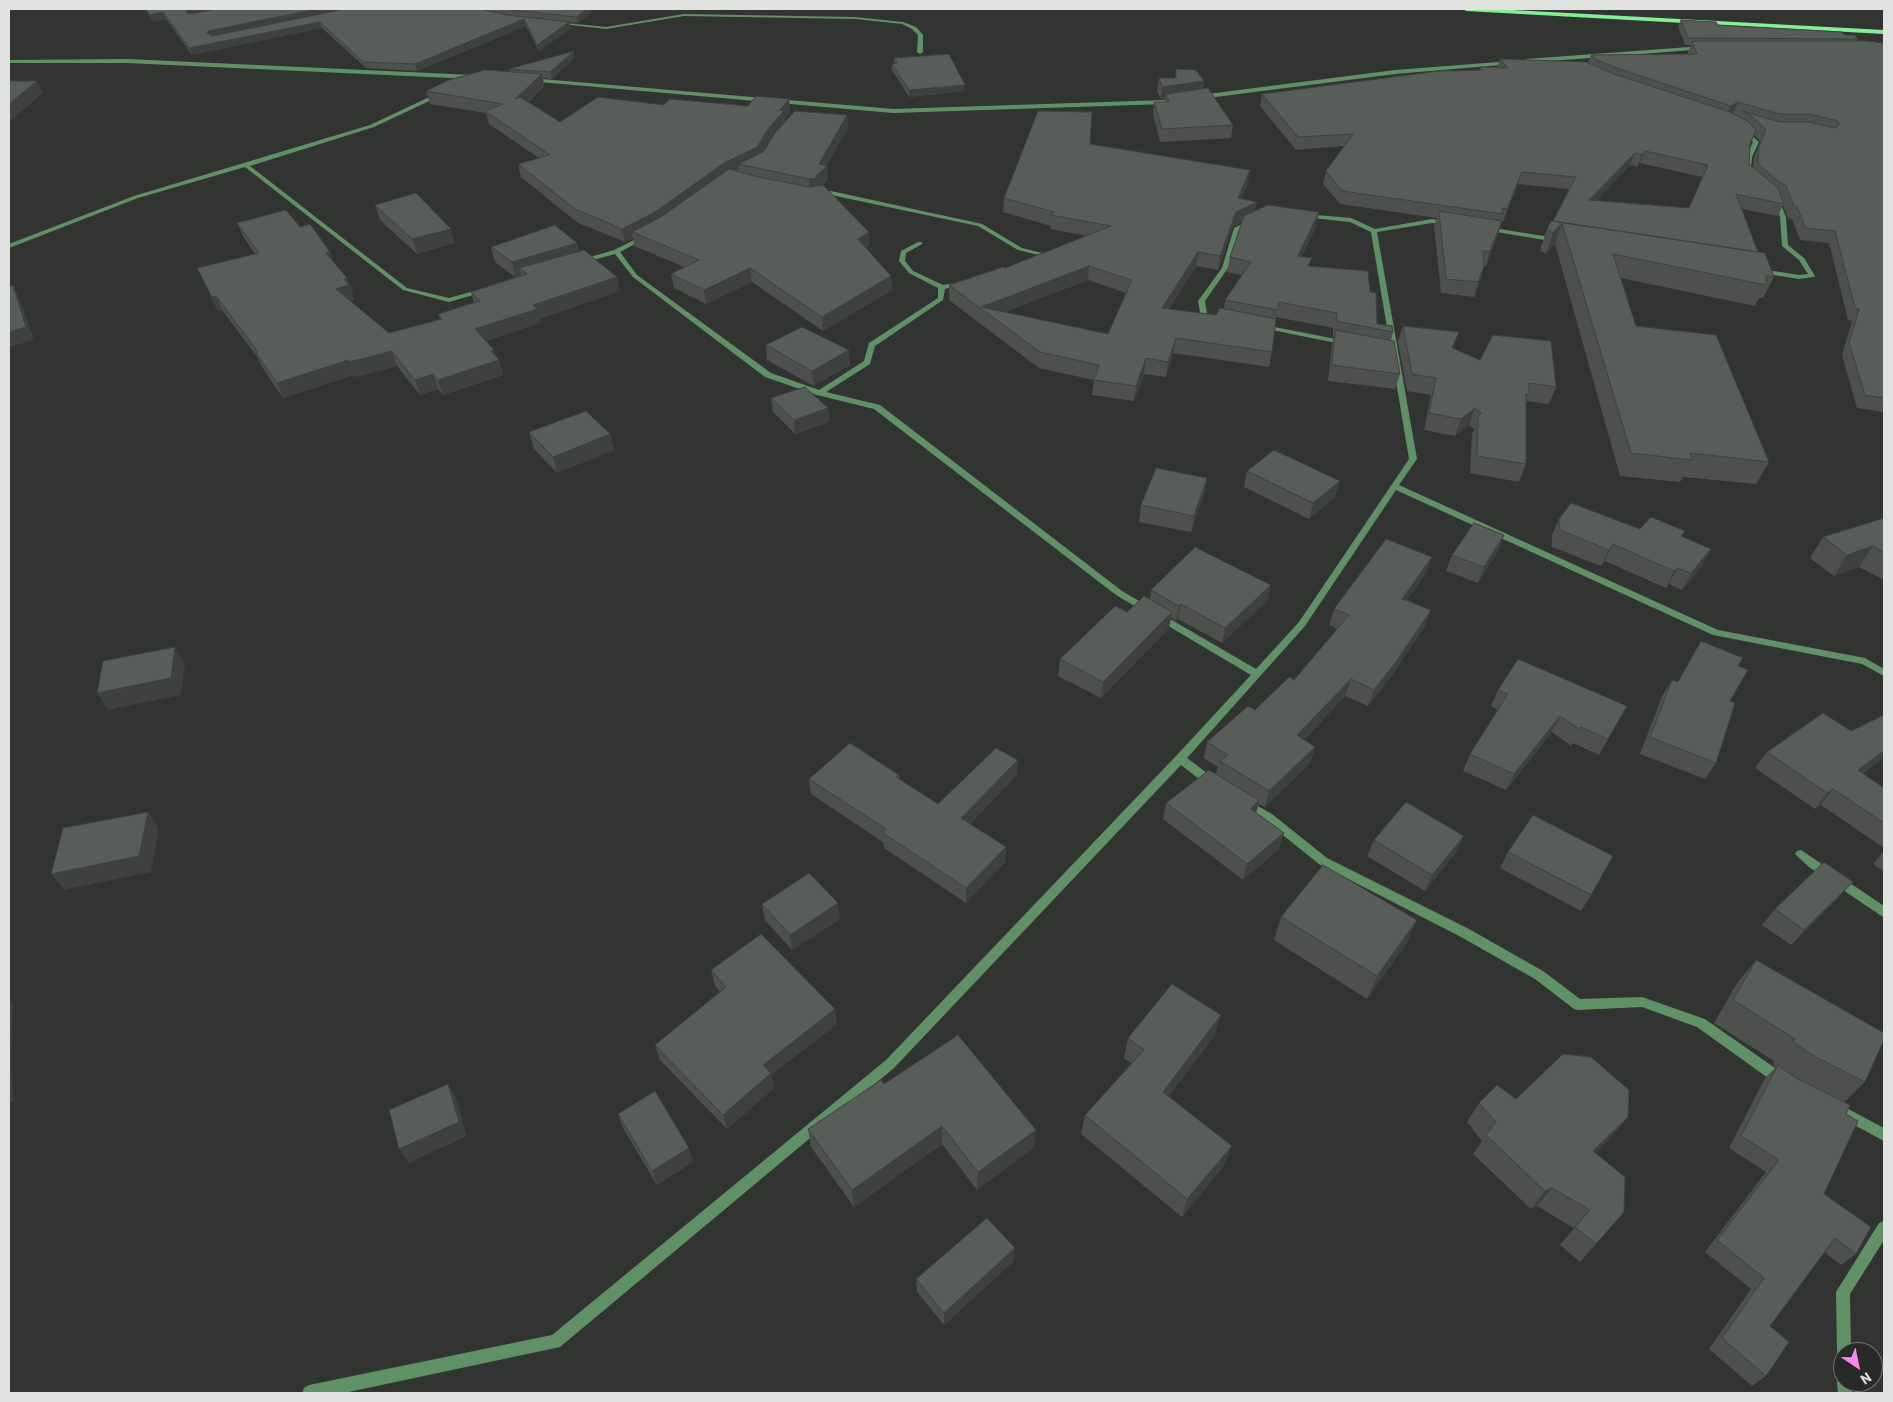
<!DOCTYPE html>
<html>
<head>
<meta charset="utf-8">
<style>
	body { margin:0 }
	#map { position:relative; width:1893px; height:1402px; overflow:hidden; background:#313431; font-family:Barlow,sans-serif }
	canvas { display:block }
	.frame { position:absolute; inset:0; border:10px solid #e0e2e0; pointer-events:none }
	.north { position:absolute; left:1833px; top:1342px; width:50px; height:50px; box-sizing:border-box; background:#272a27; border:1px solid #717471; border-radius:50%; rotate:146deg; font-size:14px; font-weight:700; line-height:20px; text-align:center; color:#e0e2e0 }
	.north::after { content:''; display:block; margin:auto; width:18px; height:22px; background:#f38af1; clip-path:polygon(50% 0,100% 100%,50% 72%,0 100%) }
</style>
</head>
<body>
<div id="map">
<canvas width="1893" height="1402"></canvas>
<div class="frame"></div>
<div class="north">N</div>
</div>
<script>
const g = document.querySelector('canvas').getContext('2d');
g.lineJoin = 'round';
function toPath(rows) {
  const path = new Path2D();
  for (const r of rows) {
    path.moveTo(r[0], r[1]);
    for (let i = 2; i < r.length; i += 2) path.lineTo(r[i], r[i + 1]);
  }
  return path;
}
function fill(path, color) {
  g.fillStyle = color;
  g.fill(path, 'evenodd');
}
function trace(path, color, width, dash) {
  g.strokeStyle = color;
  g.lineWidth = width;
  g.lineCap = dash ? 'butt' : 'round';
  g.setLineDash(dash || []);
  g.stroke(path);
}
const street = toPath([
	[684,14,855,17,903,22,916,27,923,35,923,52,920,54,917,52,918,35,912,29,902,24,855,19,684,16,606,29,554,23,556,22,606,27,684,14],
	[1703,46,1705,49,1526,63,1523,61,1526,59,1703,46],
	[127,59,473,75,476,77,473,79,127,63,9,63,9,60,127,59],
	[1511,61,1514,63,1513,64,1395,74,1200,99,1197,97,1200,95,1395,70,1511,61],
	[530,78,893,109,1166,100,1169,102,1166,104,893,113,528,81,527,80,530,78],
	[440,92,442,93,442,95,374,127,250,166,407,288,449,298,485,288,488,290,487,291,449,302,403,290,245,167,138,198,9,248,9,244,134,196,370,125,440,92],
	[1743,128,1759,142,1752,157,1751,168,1748,170,1745,168,1746,157,1753,142,1741,131,1741,129,1743,128],
	[831,191,982,224,1022,248,1058,257,1055,259,1018,250,978,226,831,195,819,197,816,195,831,191],
	[1776,197,1779,199,1786,217,1788,245,1804,258,1815,276,1814,277,1799,279,1761,273,1758,271,1761,269,1799,275,1808,274,1799,260,1782,246,1780,217,1773,199,1776,197],
	[1305,214,1351,218,1375,229,1432,219,1451,223,1448,225,1432,223,1377,232,1417,459,1399,485,1718,630,1865,658,1884,669,1884,676,1862,664,1713,635,1396,490,1305,626,1187,758,1215,779,1216,782,1215,785,1207,785,1181,765,894,1068,560,1347,344,1393,302,1393,304,1388,309,1385,552,1335,886,1060,1176,756,1251,675,1116,595,874,409,817,395,765,377,633,277,615,254,582,263,580,262,580,260,614,250,642,236,646,236,646,238,620,252,637,275,771,373,819,390,864,361,869,343,938,298,938,288,909,273,899,261,901,251,918,242,922,242,922,244,906,253,905,261,913,271,943,285,961,282,964,284,945,289,943,300,875,346,870,364,826,392,880,405,1122,591,1256,669,1299,622,1409,459,1371,232,1350,222,1303,217,1302,216,1305,214],
	[1250,220,1255,221,1240,229,1228,268,1205,301,1207,314,1220,318,1216,320,1201,318,1198,301,1222,268,1234,228,1250,220],
	[1487,227,1556,238,1559,240,1556,242,1485,230,1485,228,1487,227],
	[1259,324,1346,341,1350,343,1346,345,1262,328,1259,328,1259,324],
	[1247,800,1272,814,1327,858,1469,929,1543,971,1580,999,1642,997,1705,1019,1785,1075,1786,1079,1785,1083,1780,1085,1775,1083,1697,1027,1642,1007,1578,1010,1574,1009,1535,979,1461,937,1319,864,1264,820,1243,807,1242,804,1243,801,1247,800],
	[1801,850,1884,906,1884,917,1880,915,1809,867,1795,854,1797,851,1801,850],
	[1835,1102,1884,1128,1884,1141,1830,1112,1828,1108,1830,1104,1835,1102],
	[1884,1221,1884,1240,1850,1294,1851,1352,1843,1352,1843,1359,1839,1357,1837,1352,1836,1292,1879,1223,1884,1221],
	[1843,1375,1843,1382,1853,1382,1852,1393,1838,1393,1837,1382,1840,1377,1843,1375]
]);
const primary = toPath([
	[1463,9,1494,9,1884,30,1884,34,1466,11,1463,9]
]);
const wall = toPath([
	[145,9,590,9,591,13,578,23,569,22,571,28,539,51,526,26,417,71,366,68,322,28,192,55,166,19,153,22],
	[1681,20,1718,25,1845,35,1858,39,1857,41,1884,43,1884,412,1857,408,1842,355,1852,321,1848,320,1829,243,1800,240,1792,219,1788,218,1783,205,1778,216,1742,209,1758,252,1774,277,1763,298,1759,298,1755,306,1621,278,1636,326,1769,462,1756,484,1683,477,1680,482,1620,476,1555,244,1546,254,1540,250,1547,229,1553,221,1569,189,1518,184,1503,222,1502,222,1486,266,1484,266,1480,281,1474,297,1441,293,1434,225,1437,218,1340,204,1323,184,1326,171,1344,146,1296,150,1260,106,1262,94,1479,70,1480,67,1497,67,1500,59,1588,63,1591,55,1688,54,1688,52,1691,45,1685,45,1678,26],
	[1754,135,1761,142,1754,157,1753,167,1749,164,1750,145],
	[1640,163,1702,177,1689,208,1596,201,1630,165,1637,167],
	[575,57,552,79,543,78,544,86,528,102,560,122,664,105,748,106,789,99,790,112,785,119,785,122,847,115,848,128,826,166,828,179,822,185,869,232,869,246,866,248,891,276,892,290,823,331,752,282,706,304,674,288,671,274,684,267,634,246,633,238,625,242,578,223,521,177,518,164,539,158,489,124,486,113,430,104,426,91,510,72,509,69],
	[894,58,965,91,909,97,892,70,892,64,894,64],
	[1176,69,1204,81,1203,89,1233,125,1231,138,1160,142,1153,114,1154,102,1165,102,1165,98,1161,99,1157,91,1159,78,1175,78],
	[1090,144,1248,183,1241,199,1255,211,1316,227,1302,256,1310,266,1370,292,1377,324,1393,332,1391,340,1400,374,1395,389,1328,381,1332,345,1334,337,1333,337,1333,328,1276,317,1272,352,1269,367,1173,353,1166,377,1144,374,1134,401,1092,395,1094,380,1039,368,949,300,949,285,1005,268,1087,236,1050,229,1051,226,1003,212,1004,198],
	[1242,222,1230,257,1227,272,1242,275,1225,300,1224,309,1216,315,1169,309,1196,266,1218,270,1233,226],
	[1088,280,1126,293,1108,334,1005,312],
	[375,205,455,243,417,254,380,220],
	[237,223,300,227,330,252,333,262,353,292,352,292,354,300,350,301,389,333,440,319,438,314,474,302,471,292,521,275,515,277,495,262,491,247,577,243,579,251,620,291,539,319,540,323,486,341,499,360,503,375,443,395,438,389,420,395,397,366,355,377,354,375,283,398,262,367,258,358,222,310,218,311,197,268,255,254,243,236],
	[1403,326,1480,360,1556,387,1549,404,1526,401,1526,464,1519,482,1470,473,1472,434,1474,429,1469,425,1455,436,1424,430,1431,395,1407,391,1398,342],
	[766,345,849,350,850,365,814,386,767,360],
	[771,398,828,408,829,422,795,434,773,412],
	[529,432,610,434,614,450,557,473,534,449],
	[1247,471,1335,497,1309,519,1244,487],
	[1207,478,1204,494,1191,532,1139,522,1141,505],
	[1884,518,1884,580,1859,567,1834,576,1810,558,1823,537],
	[1559,519,1640,529,1682,537,1711,549,1702,566,1682,590,1669,584,1666,588,1605,561,1601,566,1552,547,1552,535],
	[1504,535,1498,551,1478,583,1446,571,1452,555],
	[1432,557,1426,573,1407,600,1431,610,1425,626,1390,678,1368,706,1345,696,1304,740,1315,747,1310,763,1265,807,1259,804,1256,813,1279,849,1243,880,1163,819,1166,803,1216,774,1218,767,1204,758,1207,742,1255,710,1294,680,1338,629,1329,625,1334,609],
	[1151,590,1268,600,1222,643,1178,619,1176,621,1171,617,1169,628,1101,698,1058,676,1060,659,1127,612,1150,599],
	[1701,641,1738,666,1716,763,1705,779,1640,754,1662,696,1672,680,1678,682],
	[1498,690,1627,706,1599,755,1573,743,1571,746,1552,732,1506,790,1463,771,1470,754,1498,710,1491,706],
	[1767,752,1863,774,1884,788,1884,848,1821,805,1815,809,1755,768],
	[899,775,899,780,938,804,1017,775,970,824,1006,847,1005,862,966,903,884,848,883,842,811,794,809,779],
	[1374,840,1456,852,1425,891,1367,856],
	[1884,851,1884,872,1873,864],
	[1508,852,1591,895,1581,911,1500,868],
	[1839,897,1791,945,1762,925,1775,909],
	[762,904,840,919,792,950,765,920],
	[1281,917,1417,920,1406,944,1367,999,1274,940],
	[1756,960,1865,1082,1844,1102,1846,1114,1824,1194,1856,1254,1841,1265,1824,1252,1770,1326,1766,1376,1752,1386,1709,1349,1751,1289,1705,1252,1766,1172,1729,1148,1765,1078,1776,1067,1773,1064,1774,1061,1714,1023,1737,983],
	[711,970,835,1009,837,1024,771,1075,774,1088,727,1129,660,1060,655,1045,720,992,715,986],
	[1215,1035,1169,1096,1225,1164,1182,1217,1081,1134,1085,1115,1132,1064,1124,1058,1128,1038],
	[884,1084,1034,1148,977,1190,942,1144,854,1207,811,1147,808,1129],
	[1516,1099,1628,1117,1612,1136,1595,1153,1596,1244,1580,1262,1560,1245,1574,1228,1537,1206,1531,1209,1473,1154,1482,1141,1467,1122,1479,1103],
	[618,1114,693,1162,657,1185,623,1128],
	[1015,1248,1014,1261,944,1325,917,1292,916,1279]
]);
const shadedWall = toPath([
	[192,9,224,9,190,16,186,12,187,10],
	[317,9,351,9,209,39,207,33,208,31],
	[587,9,590,9,591,13,578,23,576,17],
	[163,12,166,19,153,22,150,15],
	[524,19,526,26,417,71,415,64],
	[320,22,322,28,192,55,189,48],
	[569,22,571,28,539,51,537,45],
	[574,51,575,57,552,79,550,72],
	[542,74,544,86,517,111,515,99],
	[37,81,43,93,9,122,9,104],
	[1204,81,1202,93,1166,94,1165,98,1161,99,1162,87],
	[965,85,965,91,909,97,909,90],
	[789,99,790,112,785,119,785,123,759,160,739,164,739,169,726,175,657,225,632,232,633,238,625,242,622,229,780,110],
	[1738,102,1734,113,1727,117,1731,106],
	[847,115,848,128,826,167,827,166,828,179,818,189,810,193,809,179],
	[1645,151,1640,163,1637,167,1642,155],
	[1635,153,1630,165,1585,213,1589,200],
	[1250,170,1248,183,1236,212,1257,202,1254,216,1233,226,1218,270,1220,256,1238,198],
	[1522,172,1518,184,1503,222,1507,209],
	[1319,212,1316,227,1295,270,1298,256],
	[1502,221,1498,235,1486,266,1490,251],
	[1562,223,1555,244,1546,254,1553,233],
	[451,229,455,243,417,254,412,239],
	[869,232,869,246,859,253,858,239],
	[577,243,580,258,519,268,521,275,515,277,512,262],
	[330,252,335,266,326,253],
	[1198,252,1196,266,1160,323,1162,308],
	[1089,266,1088,280,992,317,981,307],
	[1484,266,1480,281,1474,297,1478,282],
	[750,268,752,282,706,304,704,290],
	[891,276,892,290,823,331,822,317],
	[617,277,620,291,539,319,540,323,479,343,475,329,533,305],
	[347,278,353,292,352,292,354,300,341,304,336,289,344,279],
	[13,285,20,299,34,340,9,347,9,332],
	[216,296,222,310,218,311,212,297],
	[1176,338,1173,353,1166,377,1168,362],
	[494,350,497,360,499,360,503,375,443,395,438,380],
	[849,350,850,365,814,386,812,371],
	[392,351,397,366,355,377,349,362],
	[1146,358,1144,374,1134,401,1136,386],
	[348,360,354,375,283,398,277,383],
	[433,374,438,389,420,395,415,380],
	[828,408,829,422,795,434,794,420],
	[1475,408,1469,425,1455,436,1461,419],
	[610,434,614,450,557,473,553,457],
	[1207,478,1204,494,1191,532,1194,516],
	[1340,481,1335,497,1309,519,1313,503],
	[1504,535,1498,551,1478,583,1484,567],
	[1613,544,1605,561,1601,566,1609,550],
	[1873,546,1859,567,1834,576,1847,555],
	[1711,549,1702,566,1682,590,1691,573],
	[1432,557,1426,573,1397,615,1402,599],
	[1678,568,1669,584,1666,588,1674,571],
	[1271,585,1268,600,1222,643,1225,628],
	[1181,604,1178,619,1176,621,1179,606],
	[1431,610,1425,626,1390,678,1368,706,1374,690],
	[1172,612,1169,628,1101,698,1103,682],
	[175,647,185,664,181,695,108,710,97,693],
	[1351,679,1345,696,1292,752,1297,735],
	[1560,716,1552,732,1506,790,1514,774],
	[1315,747,1310,763,1265,807,1269,791],
	[1884,751,1884,758,1845,787,1858,770],
	[1018,760,1017,775,961,834,961,818],
	[1833,789,1821,805,1815,809,1827,793],
	[1259,800,1255,817,1251,809],
	[148,812,159,828,151,872,64,890,51,874],
	[1284,833,1279,849,1243,880,1247,864],
	[1464,836,1456,852,1425,891,1432,875],
	[1006,847,1005,862,966,903,966,888],
	[1853,882,1839,897,1791,945,1804,930],
	[838,903,840,919,792,950,790,935],
	[1417,920,1406,944,1367,999,1377,976],
	[9,1000,13,1004,11,1064,14,1101,9,1103],
	[835,1009,837,1024,771,1075,774,1088,727,1129,723,1115,763,1065],
	[1221,1015,1215,1035,1158,1111,1163,1092],
	[448,1084,456,1098,467,1136,409,1163,399,1149],
	[1628,1117,1612,1136,1578,1170,1593,1151],
	[942,1126,942,1144,854,1207,852,1190],
	[1036,1130,1034,1148,977,1190,978,1172],
	[1232,1146,1225,1164,1182,1217,1187,1199],
	[689,1148,693,1162,657,1185,652,1171],
	[1552,1188,1537,1206,1531,1209,1545,1191],
	[1015,1248,1014,1261,944,1325,944,1313]
]);
const building = toPath([
	[146,9,192,9,187,10,186,12,190,14,217,9,317,9,208,31,207,33,212,36,345,9,480,9,507,15,569,22,537,45,524,19,415,64,363,62,320,22,189,48,163,12,150,15,146,9],
	[504,9,587,9,576,17,504,9],
	[1681,20,1716,22,1718,25,1842,32,1845,35,1855,35,1858,39,1688,38,1681,20],
	[1695,41,1867,41,1884,43,1884,398,1865,395,1849,343,1859,309,1855,308,1835,231,1806,228,1797,207,1794,206,1786,186,1773,177,1758,163,1759,146,1766,130,1753,117,1742,111,1780,122,1809,122,1834,128,1839,125,1838,121,1810,114,1780,114,1738,102,1731,106,1619,69,1595,59,1591,55,1697,54,1692,42,1695,41],
	[574,51,550,72,509,69,574,51],
	[949,54,965,85,909,90,892,64,898,63,894,58,949,54],
	[1500,59,1586,62,1614,74,1730,112,1747,121,1756,130,1750,144,1749,164,1778,188,1784,204,1736,194,1758,252,1553,221,1576,177,1522,172,1507,209,1502,208,1503,214,1342,191,1326,171,1353,134,1298,137,1262,94,1439,71,1482,70,1480,67,1508,68,1500,59],
	[1645,151,1708,165,1689,208,1589,200,1635,153,1642,155,1645,151],
	[1176,69,1196,70,1204,81,1162,87,1159,78,1176,78,1176,69],
	[485,70,542,74,515,99,520,97,560,122,598,97,664,105,670,99,748,106,756,96,789,99,780,110,784,111,768,129,757,147,724,163,655,212,622,229,575,209,518,164,550,155,485,111,503,104,426,91,449,80,485,70],
	[9,81,37,81,9,104,9,81],
	[1208,88,1233,125,1162,129,1154,102,1169,102,1166,94,1208,88],
	[795,111,847,115,819,164,827,166,816,176,817,178,809,179,739,164,764,151,775,133,795,111],
	[1038,111,1092,112,1090,144,1250,170,1238,198,1257,202,1236,212,1220,256,1198,252,1162,308,1216,315,1220,308,1276,319,1272,352,1176,338,1168,362,1146,358,1136,386,1094,380,1099,365,1040,352,949,285,1003,267,1005,268,1111,226,1051,215,1054,212,1004,198,1038,111],
	[1089,266,1132,280,1108,334,981,307,1089,266],
	[729,169,759,177,809,187,823,185,869,232,858,239,891,276,822,317,750,268,704,290,671,274,699,260,632,232,661,217,729,169],
	[416,193,451,229,412,239,375,205,416,193],
	[1268,205,1319,212,1298,256,1312,258,1308,266,1368,271,1370,292,1376,293,1377,324,1392,326,1393,332,1336,321,1337,313,1279,302,1278,310,1225,300,1251,262,1230,257,1244,216,1268,205],
	[286,210,300,227,310,224,330,252,326,253,347,278,344,279,349,285,336,289,389,333,442,319,438,314,480,301,471,292,527,274,519,268,584,250,617,277,533,305,537,309,475,329,494,350,491,351,499,360,438,380,433,374,415,380,392,351,349,362,348,360,277,383,256,353,258,352,216,296,212,297,197,268,259,253,237,223,286,210],
	[1439,211,1502,221,1490,251,1483,251,1484,266,1478,282,1446,279,1439,211],
	[1551,221,1765,253,1774,277,1766,276,1766,285,1613,254,1636,326,1716,335,1769,462,1690,453,1692,460,1631,453,1562,223,1553,233,1547,229,1551,221],
	[555,225,577,243,512,262,491,247,555,225],
	[13,285,26,327,9,332,9,287,13,285],
	[1403,326,1459,332,1452,348,1480,360,1493,335,1551,341,1556,387,1529,383,1529,394,1526,394,1526,464,1477,456,1478,417,1481,413,1475,408,1461,419,1429,413,1436,378,1412,374,1403,326],
	[802,327,849,350,812,371,766,345,802,327],
	[1335,330,1394,341,1400,374,1332,365,1335,330],
	[805,387,828,408,794,420,771,398,805,387],
	[586,411,610,434,553,457,529,432,586,411],
	[1274,450,1340,481,1313,503,1247,471,1274,450],
	[1156,468,1207,478,1194,516,1141,505,1156,468],
	[1571,503,1640,529,1651,517,1685,531,1681,536,1711,549,1691,573,1678,568,1674,571,1613,544,1609,550,1560,530,1559,519,1571,503],
	[1884,518,1884,552,1873,546,1847,555,1823,537,1884,518],
	[1474,523,1504,535,1484,567,1452,555,1474,523],
	[1386,539,1432,557,1402,599,1431,610,1396,662,1374,690,1351,679,1297,735,1315,747,1269,791,1220,761,1228,755,1207,742,1248,706,1255,710,1289,677,1294,680,1349,615,1334,609,1386,539],
	[1195,547,1271,585,1225,628,1181,604,1179,606,1151,590,1195,547],
	[1144,596,1172,612,1103,682,1060,659,1115,606,1127,612,1144,596],
	[1701,641,1743,658,1738,666,1748,670,1730,701,1735,703,1716,763,1650,737,1672,680,1678,682,1701,641],
	[175,647,171,678,97,693,103,661,175,647],
	[1518,659,1627,706,1608,739,1581,727,1580,730,1560,716,1514,774,1470,754,1508,694,1498,690,1518,659],
	[1823,713,1851,731,1884,715,1884,751,1858,770,1884,788,1884,823,1833,789,1827,793,1767,752,1823,713],
	[850,743,899,775,896,777,938,804,996,748,1018,760,961,818,1006,847,966,888,883,833,886,829,809,779,850,743],
	[1209,770,1259,800,1251,809,1284,833,1247,864,1166,803,1209,770],
	[1406,802,1464,836,1432,875,1374,840,1406,802],
	[148,812,139,856,51,874,63,828,148,812],
	[1533,815,1613,856,1591,895,1508,852,1533,815],
	[1824,862,1853,882,1804,930,1775,909,1824,862],
	[1323,865,1417,920,1377,976,1281,917,1323,865],
	[809,873,838,903,790,935,762,904,809,873],
	[761,934,835,1009,763,1065,771,1073,723,1115,655,1045,726,987,711,970,761,934],
	[1756,960,1884,1033,1884,1040,1865,1082,1814,1056,1793,1042,1795,1039,1733,1000,1756,960],
	[1172,984,1221,1015,1163,1092,1232,1146,1187,1199,1085,1115,1144,1050,1128,1038,1172,984],
	[958,1035,1036,1130,978,1172,942,1126,852,1190,808,1129,881,1080,884,1084,958,1035],
	[1563,1054,1591,1057,1629,1090,1628,1117,1593,1151,1625,1177,1624,1212,1596,1244,1575,1227,1590,1210,1552,1188,1545,1191,1486,1135,1496,1122,1479,1103,1497,1085,1516,1099,1563,1054],
	[1778,1065,1794,1077,1850,1105,1846,1114,1858,1121,1824,1194,1871,1227,1856,1254,1835,1238,1770,1326,1789,1342,1766,1376,1722,1338,1764,1278,1717,1240,1779,1160,1741,1136,1778,1065],
	[448,1084,459,1122,399,1149,389,1110,448,1084],
	[655,1091,689,1148,652,1171,618,1114,655,1091],
	[987,1218,1015,1248,944,1313,916,1279,987,1218]
]);
fill(street, '#609166');
fill(primary, '#85ef96');
fill(wall, '#4d504d');
fill(shadedWall, '#3e413f');
fill(building, '#595d5a');
trace(building, '#3e413f', 1);
</script>
</body>
</html>
